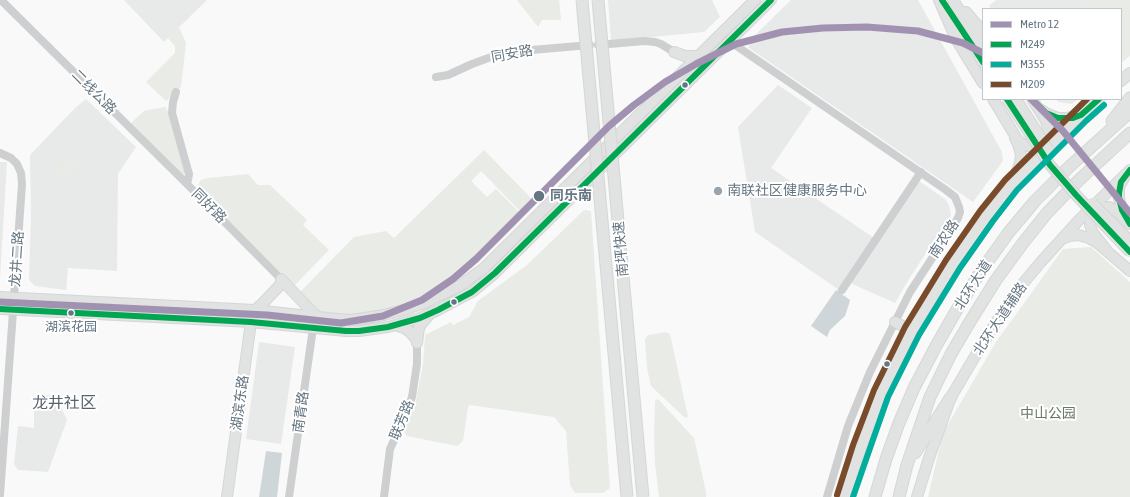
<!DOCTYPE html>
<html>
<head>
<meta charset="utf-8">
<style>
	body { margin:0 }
	#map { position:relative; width:1130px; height:497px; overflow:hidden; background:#f9f9f9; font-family:"Asap Condensed",sans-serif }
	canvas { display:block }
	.legend { position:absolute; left:982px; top:8px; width:140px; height:92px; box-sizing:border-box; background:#fff; border:1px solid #c1c8cd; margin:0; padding:5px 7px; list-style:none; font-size:12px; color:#657683 }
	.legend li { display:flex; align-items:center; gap:8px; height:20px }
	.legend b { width:20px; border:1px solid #c1c8cd }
</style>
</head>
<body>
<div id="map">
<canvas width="1130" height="497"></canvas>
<ul class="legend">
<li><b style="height:5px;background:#a192b2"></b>Metro 12</li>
<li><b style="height:5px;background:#00a651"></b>M249</li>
<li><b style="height:5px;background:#01ad9c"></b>M355</li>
<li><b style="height:5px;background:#7a4b2a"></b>M209</li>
</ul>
</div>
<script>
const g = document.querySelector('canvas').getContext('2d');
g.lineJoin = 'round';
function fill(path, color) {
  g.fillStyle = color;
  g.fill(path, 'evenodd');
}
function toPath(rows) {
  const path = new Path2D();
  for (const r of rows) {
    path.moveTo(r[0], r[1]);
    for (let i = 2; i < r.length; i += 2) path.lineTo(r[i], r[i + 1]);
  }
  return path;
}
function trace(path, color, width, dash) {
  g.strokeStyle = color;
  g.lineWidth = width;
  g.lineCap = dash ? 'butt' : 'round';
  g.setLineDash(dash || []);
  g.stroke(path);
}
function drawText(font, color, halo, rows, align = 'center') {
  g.font = font + ' "Asap Condensed","Noto Sans SC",sans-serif';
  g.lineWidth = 4;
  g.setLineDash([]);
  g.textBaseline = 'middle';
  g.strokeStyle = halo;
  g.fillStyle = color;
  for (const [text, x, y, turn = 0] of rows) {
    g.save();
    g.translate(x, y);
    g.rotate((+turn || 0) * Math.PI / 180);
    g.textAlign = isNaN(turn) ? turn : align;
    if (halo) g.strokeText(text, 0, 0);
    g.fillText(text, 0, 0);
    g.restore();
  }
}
const built = toPath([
	[124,0,207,0,164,42],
	[608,0,712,0,720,17,704,32,611,41],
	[791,0,918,0,1002,152,1003,161,973,202,749,48,749,41],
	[996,0,1085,0,1075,9,991,9,989,6],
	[778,85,812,108,771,168,874,238,839,290,755,232,738,127],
	[86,99,136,147,118,174,117,271,68,268,66,290,35,286,29,280,31,216,30,155,75,108],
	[0,162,7,162,0,278],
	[919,181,945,199,949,205,951,215,909,279,895,303,850,283],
	[259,342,295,347,281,444,246,439],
	[37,395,55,395,67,420,48,472,18,470,14,464,18,426,34,428,34,413]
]);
const green = toPath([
	[517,0,559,0,561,20,542,20,538,27],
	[1085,0,1130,0,1130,56,1121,63,1121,9,1075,9],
	[179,27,186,43,181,87,166,101,146,82,175,53,175,46,168,38],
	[1056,99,1078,99,1072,104,1058,102],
	[165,107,169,112,185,173,182,176,131,123,144,111],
	[484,150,532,199,520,211,481,171,471,181,487,197,496,189,518,211,517,224,479,262,467,271,452,282,434,292,421,299,396,307,360,316,322,315,298,294,354,237,386,231,394,238],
	[72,153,82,163,63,180,54,170],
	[248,174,258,185,270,185,307,220,303,225,329,250,294,286,198,192,198,185,201,180,208,178],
	[584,210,591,211,610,488,603,493,575,493,570,485,566,431,554,417,470,405,468,407,463,441,457,446,407,436,404,432,406,422,415,405,423,364,425,335,451,322,453,325,469,317,478,301,527,265],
	[1091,247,1130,282,1130,497,928,497,943,433,996,342,1063,249],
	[666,332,670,334,688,417,685,418,651,386,647,368,645,339,648,335],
	[658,399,694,438,706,492,706,497,659,497,655,463,654,436,655,401]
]);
const water = toPath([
	[836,290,850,300,849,304,845,316,830,330,827,337,811,326],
	[266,451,282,453,277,497,259,497]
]);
const minor = toPath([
	[1,0,186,183,281,279],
	[725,38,946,190,955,197,959,207,960,212,958,218,927,266,910,292,870,372,848,426,827,497],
	[598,45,644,41,655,42,661,44,674,52],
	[436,77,448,75,472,64,491,57,508,52,590,45],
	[176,92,173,102,172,113,189,174,188,180,186,183],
	[0,153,11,158,17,164,21,173,22,184,0,495],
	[842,290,921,172],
	[289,497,313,328],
	[384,497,390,449,406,414,412,397,417,364,417,343]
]);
const major = toPath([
	[939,0,956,39,983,83],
	[953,0,983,47],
	[948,9,983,62],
	[966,12,983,32],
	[674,52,685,56,697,56,701,54],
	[1121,81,1130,73],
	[993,99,1017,139,1021,143,1028,146,1034,146,1045,138,1047,134,1048,129,1046,121,1032,99],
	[1040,109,1046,113,1058,118,1066,118,1080,115],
	[1124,178,1119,187,1119,198,1122,210,1126,217],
	[1014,179,1020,163,1021,155,1018,144,1015,138],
	[1062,239,1070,236,1078,235,1089,238,1096,242,1108,252,1130,271],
	[1108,252,1093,233,1090,225,1092,216,1099,209,1109,207,1119,213,1130,224],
	[281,279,314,314,319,317],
	[0,297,255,310,336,319,351,320,365,318,384,315,403,310,424,303,459,286,484,268,755,0],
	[0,309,251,322,346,331,359,331,388,327,420,318,438,310,472,292,495,273,771,0],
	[895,322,912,331],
	[395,325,404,328,409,331,416,339,417,343],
	[417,343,419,328,422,323,429,315],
	[227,497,251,322,253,313,255,310,263,303,281,284,281,279],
	[845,497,861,448,881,394,912,331,953,264,987,216,1011,185,1081,115,1099,99],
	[917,497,929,458,951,397,974,358,995,324,1015,293,1040,263,1079,220,1130,170]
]);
const highway = toPath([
	[1112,121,1130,98],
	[915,453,951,397],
	[875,497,886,459,899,423,914,388,936,346,956,311,981,271,1009,232,1035,201,1069,167,1130,112],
	[899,497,907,465,930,397,951,354,971,320,996,280,1023,243,1047,213,1078,181,1130,133]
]);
const majorBridge = toPath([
	[1007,99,1050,165,1076,195,1130,252],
	[1016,99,1051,154],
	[1092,203,1130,241]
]);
const highwayBridge = toPath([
	[582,0,627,497],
	[598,0,643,497]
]);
const bus1 = toPath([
	[942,0,983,62],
	[1007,99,1050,165,1076,195,1130,252],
	[1032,99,1046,113,1058,118,1073,118,1081,115,1099,99],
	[1130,170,1121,182,1119,193,1119,198,1122,210,1130,224],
	[0,309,251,322,346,331,359,331,388,327,420,318,438,310,472,292,495,273,771,0]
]);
const bus2 = toPath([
	[853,497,869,451,888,397,919,335,960,268,993,221,1017,190,1086,121,1104,105]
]);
const bus3 = toPath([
	[837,495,853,445,874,390,905,327,946,260,980,211,1005,180,1087,99]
]);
const metro1 = toPath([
	[1031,99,1063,131,1130,213],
	[0,302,267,315,341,323,383,316,422,300,453,279,476,259,609,126,634,105,665,82,696,64,736,44,782,32,823,28,867,27,918,31,963,43,983,53]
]);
const markers = [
	[685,85,3.5,"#657683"],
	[718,191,5,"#99a4ac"],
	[539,196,6,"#657683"],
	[454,302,3.5,"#657683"],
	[71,313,3.5,"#657683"],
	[887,364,3.5,"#657683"]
];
const busNames = [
	["湖滨花园",71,327]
];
const streetNames = [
	["同安路",512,54,-10],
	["二线公路",94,92,45],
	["同好路",209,206,45],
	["南农路",944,239,-57],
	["南坪快速",621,249,-95],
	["龙井二路",17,259,-86],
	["北环大道",973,285,-57],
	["北环大道辅路",1000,319,-56],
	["湖滨东路",240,403,-82],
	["南青路",301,412,-82],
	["联芳路",402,420,-68]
];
const poiNames = [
	["南联社区健康服务中心",727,191]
];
const stopNames = [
	["同乐南",550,196]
];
const parkNames = [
	["中山公园",1048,414]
];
const quarterNames = [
	["龙井社区",64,403]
];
fill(built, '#e8e9e9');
fill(green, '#e8ebe6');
fill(water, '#ced6d9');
trace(major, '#d5d6d7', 12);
trace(highway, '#d5d6d6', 13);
trace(minor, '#cecfd0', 8);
trace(major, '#e1e2e2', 10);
trace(highway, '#e1e2e2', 11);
trace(majorBridge, '#d5d6d7', 12, []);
trace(highwayBridge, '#d5d6d6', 13, []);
trace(majorBridge, '#e1e2e2', 10);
trace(highwayBridge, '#e1e2e2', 11);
trace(bus1, '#00a651', 6);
trace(bus2, '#01ad9c', 6);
trace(bus3, '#7a4b2a', 6);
trace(metro1, '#a192b2', 7);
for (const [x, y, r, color] of markers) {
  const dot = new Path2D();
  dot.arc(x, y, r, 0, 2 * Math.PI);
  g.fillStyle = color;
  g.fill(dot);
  trace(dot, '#fff', 1.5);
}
drawText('13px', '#657683', '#fff', busNames);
drawText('14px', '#657683', '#fff', streetNames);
drawText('14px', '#657683', '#fff', poiNames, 'left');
drawText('bold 14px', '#657683', '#fff', stopNames, 'left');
drawText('14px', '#687a64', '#fff', parkNames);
drawText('16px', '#57646e', '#fff', quarterNames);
</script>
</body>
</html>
